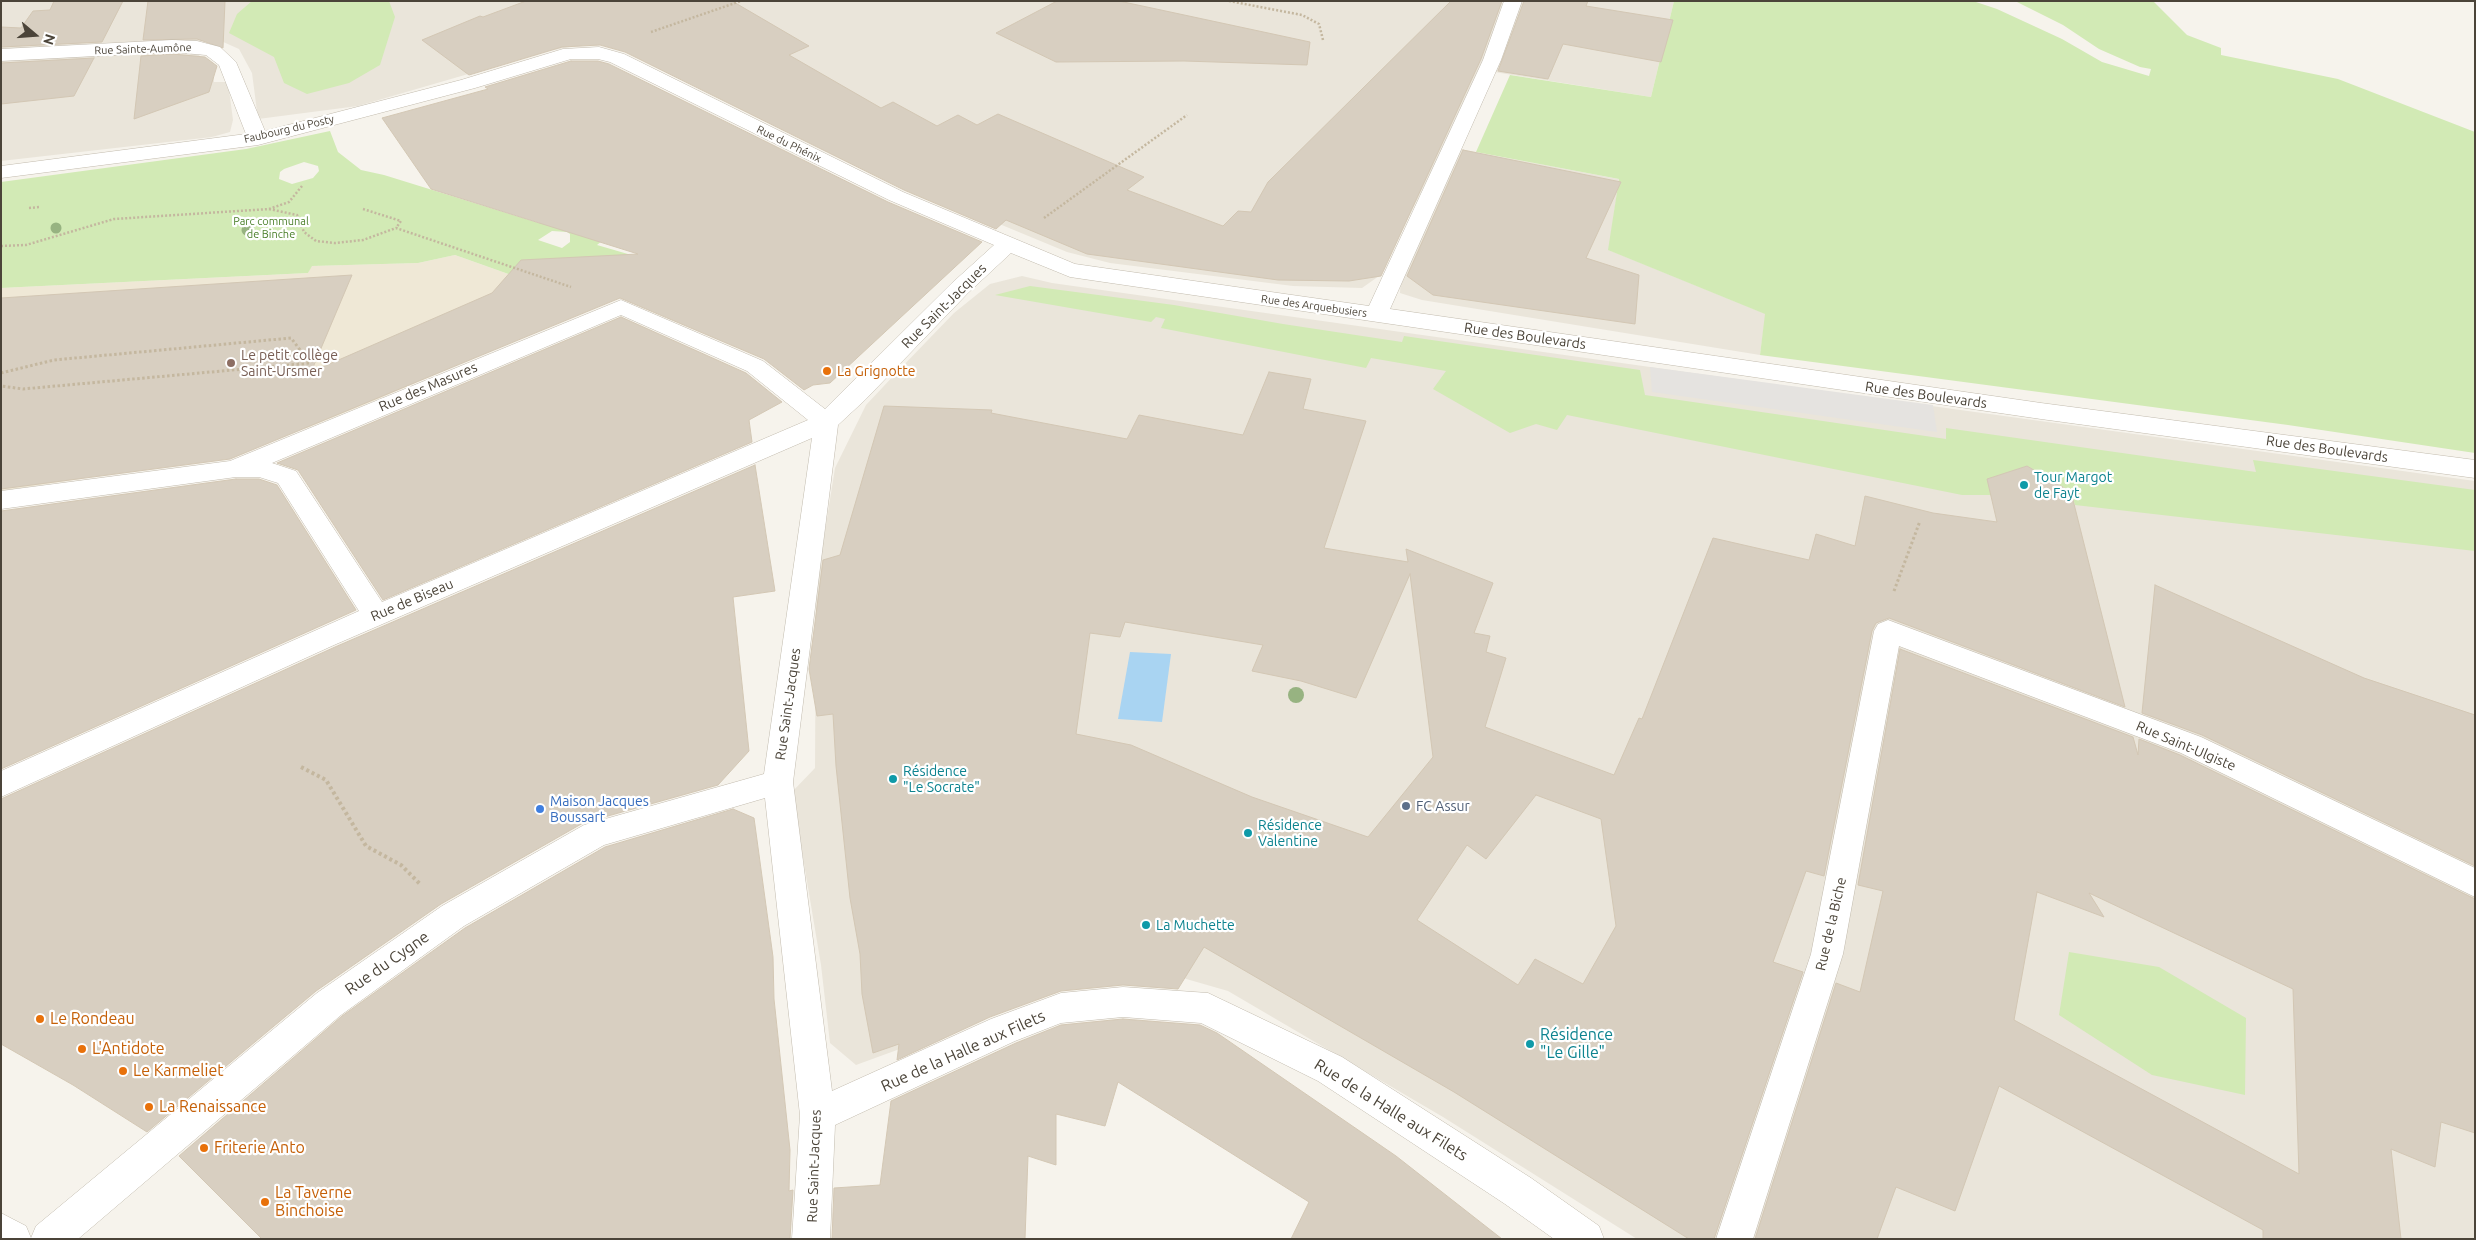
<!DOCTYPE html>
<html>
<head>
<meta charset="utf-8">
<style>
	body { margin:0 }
	#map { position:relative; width:2476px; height:1240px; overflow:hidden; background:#f6f3ec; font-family:Ubuntu,sans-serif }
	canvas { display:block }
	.frame { position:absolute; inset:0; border:2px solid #4b4439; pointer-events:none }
	.north { position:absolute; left:10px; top:10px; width:50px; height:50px; -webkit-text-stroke:4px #fff; paint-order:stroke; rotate:108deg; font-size:14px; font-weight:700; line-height:20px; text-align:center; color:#4b4439 }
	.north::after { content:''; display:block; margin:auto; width:18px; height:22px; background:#4b4439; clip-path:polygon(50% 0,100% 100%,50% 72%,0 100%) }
</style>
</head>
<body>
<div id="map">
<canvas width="2476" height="1240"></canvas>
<div class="frame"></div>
<div class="north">N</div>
</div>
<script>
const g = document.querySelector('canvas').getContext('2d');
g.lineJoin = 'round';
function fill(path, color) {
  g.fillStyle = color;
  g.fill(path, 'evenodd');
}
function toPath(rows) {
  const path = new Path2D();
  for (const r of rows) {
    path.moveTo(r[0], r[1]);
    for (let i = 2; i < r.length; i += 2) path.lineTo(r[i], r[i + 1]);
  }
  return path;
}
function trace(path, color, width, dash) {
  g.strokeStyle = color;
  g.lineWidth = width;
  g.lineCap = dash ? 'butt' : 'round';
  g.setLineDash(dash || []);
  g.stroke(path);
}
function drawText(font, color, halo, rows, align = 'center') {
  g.font = font + ' Ubuntu,sans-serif';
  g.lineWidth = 4.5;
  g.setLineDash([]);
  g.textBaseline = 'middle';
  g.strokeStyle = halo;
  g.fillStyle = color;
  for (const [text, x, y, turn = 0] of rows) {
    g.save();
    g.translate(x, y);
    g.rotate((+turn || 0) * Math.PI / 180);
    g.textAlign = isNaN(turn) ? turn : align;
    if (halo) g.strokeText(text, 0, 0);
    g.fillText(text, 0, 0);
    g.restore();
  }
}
const residential = toPath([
	[1,1,1503,1,1481,73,1379,276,1362,288,1293,286,1110,263,1067,252,968,211,667,52,590,43,544,52,358,106,258,119,252,73,239,49,221,41,105,43,1,50],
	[1519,1,1674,1,1651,97,1494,72],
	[170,49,199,55,214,77,214,82,228,82,233,120,230,132,212,137,1,161,1,60],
	[1460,149,1619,179,1609,250,1766,314,1760,355,1422,300,1400,293,1401,277],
	[1022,276,1052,283,1707,375,2475,481,2475,1239,1637,1239,1443,1117,1228,991,1169,974,1046,987,1020,1005,856,1065,830,1043,821,965,792,792,815,768,816,587,835,468,866,405,899,370,954,313,990,284]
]);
const education = toPath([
	[455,255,559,292,526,335,376,400,307,428,276,435,93,448,81,479,1,491,1,288,308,273,311,266,418,263]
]);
const green = toPath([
	[252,1,389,1,395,17,380,65,349,83,307,94,284,83,274,57,229,33,237,14],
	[1674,1,1973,1,1997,9,2062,39,2102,62,2149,76,2151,69,2140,67,2099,49,2063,25,2015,1,2153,1,2187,35,2221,48,2221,55,2338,79,2475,132,2475,453,2288,425,1760,355,1765,314,1608,250,1619,179,1476,152,1510,75,1651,97],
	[330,131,338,152,361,170,384,175,539,223,555,222,609,235,597,245,645,259,559,292,455,255,418,263,312,266,308,273,1,288,1,182,246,149],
	[304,162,318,166,319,171,313,178,292,184,279,179,280,172,284,169],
	[552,231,567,232,570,234,570,242,562,248,538,240],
	[1030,286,1174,305,1283,324,1402,342,1404,336,1640,370,1645,395,1946,439,1946,428,2256,472,2253,460,2475,490,2475,551,2075,505,2071,492,2027,466,1988,479,1991,495,1962,495,1567,415,1557,430,1536,424,1510,433,1433,389,1446,371,1371,358,1366,368,1161,328,1165,319,1156,317,1151,322,995,295],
	[2069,952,2159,967,2246,1018,2245,1095,2152,1075,2059,1015]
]);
const parking = toPath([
	[1650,367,1933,405,1937,432,1652,392]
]);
const water = toPath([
	[1130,652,1171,654,1162,722,1118,719]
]);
const building = toPath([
	[54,1,123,1,102,42,1,47,1,27,21,28,33,11,50,10,54,1],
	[148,1,225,1,223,48,197,39,143,40,148,1],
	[526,1,732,1,809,46,789,55,881,108,893,102,937,126,958,115,977,125,998,114,1144,177,1127,190,1223,226,1238,211,1251,212,1268,182,1451,1,1502,1,1481,59,1381,276,1349,281,1278,280,1087,254,1006,220,996,229,904,190,625,52,600,45,562,47,469,75,422,40,480,16,483,17,526,1],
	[1057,1,1119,1,1310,42,1307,65,1184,61,1056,62,996,33,1057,1],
	[1524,1,1588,1,1586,6,1673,20,1661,62,1563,44,1548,79,1498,71,1524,1],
	[172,54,205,57,217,66,209,92,134,119,141,56,172,54],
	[94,58,74,96,1,104,1,63,94,58],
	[571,61,598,61,609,64,888,202,982,242,830,383,813,385,804,390,764,359,620,298,230,459,1,489,1,298,352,275,311,372,492,293,521,260,638,254,431,189,382,118,488,89,485,87,571,61],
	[1463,150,1621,182,1586,258,1639,275,1635,324,1433,295,1407,276,1463,150],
	[621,317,746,373,782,402,749,420,752,442,383,600,298,470,277,463,621,317],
	[1269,372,1311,379,1303,409,1366,421,1324,548,1408,562,1406,549,1493,583,1474,633,1490,636,1486,652,1506,658,1485,727,1614,775,1639,718,1642,719,1713,538,1809,560,1816,534,1855,546,1865,496,1933,513,1997,522,1987,479,2027,466,2071,492,2125,707,1889,618,1876,623,1872,631,1824,876,1806,871,1773,962,1803,972,1714,1239,1689,1239,1454,1092,1204,947,1178,989,1123,985,1061,991,990,1017,897,1060,899,1044,873,1053,862,994,860,954,850,898,836,766,833,714,817,716,809,669,823,560,840,555,884,406,992,410,991,413,1127,439,1139,415,1243,435,1269,372],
	[1410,574,1433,757,1368,837,1252,797,1131,745,1076,734,1090,633,1120,637,1125,622,1263,645,1252,671,1301,681,1356,698,1410,574],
	[1536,795,1601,819,1616,926,1583,984,1535,959,1518,985,1417,920,1467,845,1486,859,1536,795],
	[755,465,775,591,733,597,749,751,718,785,583,823,441,904,316,991,147,1132,73,1085,1,1044,1,799,335,647,755,465],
	[236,479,259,479,277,485,356,610,1,769,1,511,236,479],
	[2155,585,2364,678,2475,715,2475,866,2202,735,2142,713,2155,585],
	[1900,649,2133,737,2138,755,2139,739,2180,755,2475,899,2475,1133,2441,1122,2435,1167,2391,1149,2401,1239,2263,1239,2263,1230,1999,1086,1955,1211,1896,1187,1877,1239,1755,1239,1836,983,1860,992,1883,891,1858,885,1900,649],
	[2037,892,2104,917,2089,893,2293,989,2299,1174,2014,1020,2037,892],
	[733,809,754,818,773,957,774,999,790,1150,789,1191,793,1190,790,1239,262,1239,179,1156,342,1016,465,928,605,847,733,809],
	[1123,1019,1200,1025,1217,1033,1396,1156,1502,1239,1291,1239,1309,1202,1118,1082,1105,1126,1056,1114,1056,1165,1028,1156,1025,1239,832,1239,834,1188,880,1185,891,1101,1016,1043,1061,1025,1123,1019]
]);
const pathFar2 = toPath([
	[1229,1,1302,15,1319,24,1323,40],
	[651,32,741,1],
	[29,208,40,207],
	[269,209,297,215,304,232,316,241,335,243,363,240,396,228,571,287],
	[363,209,401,221,396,228],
	[1044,218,1187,115],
	[1,246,26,245,114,219,269,209,289,202,302,186]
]);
const pathFar1 = toPath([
	[1,373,54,360,291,338,310,363,23,389,1,386],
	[1894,591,1920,521]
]);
const path = toPath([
	[301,767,326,780,366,846,401,865,420,884]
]);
const minor = toPath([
	[1504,1,1522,1,1501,60,1390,309,2041,403,2475,460,2475,478,2041,419,1070,277,1011,253,968,293,865,400,838,425,793,782,832,1091,991,1019,1061,993,1123,987,1208,993,1342,1057,1531,1178,1599,1226,1604,1239,1554,1239,1505,1204,1318,1081,1201,1023,1123,1017,1061,1023,1015,1041,835,1125,830,1239,792,1239,800,1115,765,798,604,845,464,926,341,1015,78,1239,1,1239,1,1213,26,1226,31,1238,36,1226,317,993,442,906,584,825,764,774,812,438,334,645,1,797,1,771,359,611,278,483,259,477,236,477,1,509,1,491,230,461,621,300,763,361,825,409,952,283,994,245,889,200,610,62,598,59,571,59,475,88,258,145,1,178,1,166,246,134,219,65,206,55,172,52,1,61,1,49,172,40,197,41,220,47,236,62,265,131,461,80,563,49,599,47,624,54,903,192,1075,264,1369,306,1483,60,1504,1],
	[621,315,747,371,808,420,382,602,296,471,272,463,621,315],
	[1888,620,2201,737,2475,868,2475,897,2181,753,1899,646,1843,954,1753,1239,1716,1239,1811,954,1874,631,1878,624,1888,620]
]);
const trees = [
	[56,228,5.5],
	[247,230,5.5],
	[1296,695,8]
];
const markers = [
	[231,363,5,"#8d6e63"],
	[827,371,5,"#e8710a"],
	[2024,485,5,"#0f9aa8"],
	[893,779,5,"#0f9aa8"],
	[1406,806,5,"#5c6f8a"],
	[540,809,5,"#3f7fe0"],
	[1248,833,5,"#0f9aa8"],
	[1146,925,5,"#0f9aa8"],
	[40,1019,5,"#e8710a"],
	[1530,1044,5,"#0f9aa8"],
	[82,1049,5,"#e8710a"],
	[123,1071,5,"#e8710a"],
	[149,1107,5,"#e8710a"],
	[204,1148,5,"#e8710a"],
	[265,1202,5,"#e8710a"]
];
const farStreetnames = [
	["Rue Sainte-Aumône",143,49,-2],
	["Faubourg du Posty",289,129,-13],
	["Rue du Phénix",789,144,26],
	["Rue des Arquebusiers",1314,306,8]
];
const farParknames = [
	["Parc communal",271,221],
	["de Binche",271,234]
];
const streetNames = [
	["Rue Saint-Jacques",944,306,-45],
	["Rue des Boulevards",1525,336,8],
	["Rue des Masures",428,387,-23],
	["Rue des Boulevards",1926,395,8],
	["Rue des Boulevards",2327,449,8],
	["Rue de Biseau",412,600,-23],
	["Rue Saint-Jacques",788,704,-82],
	["Rue Saint-Ulgiste",2186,746,23],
	["Rue de la Biche",1831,924,-77],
	["Rue Saint-Jacques",814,1166,-88]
];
const educationNames = [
	["Le petit collège",241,355],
	["Saint-Ursmer",241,371]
];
const foodNames = [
	["La Grignotte",837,371]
];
const cultureNames = [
	["Tour Margot",2034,477],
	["de Fayt",2034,493],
	["Résidence",903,771],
	["\"Le Socrate\"",903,787],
	["Résidence",1258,825],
	["Valentine",1258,841],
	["La Muchette",1156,925]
];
const shopNames = [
	["Maison Jacques",550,801],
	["Boussart",550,817]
];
const serviceNames = [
	["FC Assur",1416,806]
];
const nearStreetnames = [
	["Rue du Cygne",387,963,-35],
	["Rue de la Halle aux Filets",963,1051,-24],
	["Rue de la Halle aux Filets",1391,1110,32]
];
const nearFoodnames = [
	["Le Rondeau",50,1019],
	["L'Antidote",92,1049],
	["Le Karmeliet",133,1071],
	["La Renaissance",159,1107],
	["Friterie Anto",214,1148],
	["La Taverne",275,1193],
	["Binchoise",275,1211]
];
const nearCulturenames = [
	["Résidence",1540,1035],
	["\"Le Gille\"",1540,1053]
];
fill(residential, '#eae5da');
fill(education, '#efe8d6');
fill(green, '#d2eab5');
fill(parking, '#e5e3e0');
fill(water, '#a9d4f2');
fill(building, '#d8cfc1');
trace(building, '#d3c7b4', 1);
trace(minor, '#c2bbae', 1);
trace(pathFar2, '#c4b79f', 2.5, [2, 2]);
trace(pathFar1, '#c4b79f', 3, [2.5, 2.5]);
trace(path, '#c4b79f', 4, [3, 3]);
fill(minor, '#fff');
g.fillStyle = '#97b381';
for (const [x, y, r] of trees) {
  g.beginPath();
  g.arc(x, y, r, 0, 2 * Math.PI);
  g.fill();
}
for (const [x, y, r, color] of markers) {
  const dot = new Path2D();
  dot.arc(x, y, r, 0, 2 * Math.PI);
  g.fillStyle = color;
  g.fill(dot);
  trace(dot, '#fff', 2);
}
drawText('11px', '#4b4439', '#fff', farStreetnames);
drawText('11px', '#4a7f2a', '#fff', farParknames);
drawText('14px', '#4b4439', '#fff', streetNames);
drawText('14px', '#785e54', '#fff', educationNames, 'left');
drawText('14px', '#c56008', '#fff', foodNames, 'left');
drawText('14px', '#0d838f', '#fff', cultureNames, 'left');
drawText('14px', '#366cbe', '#fff', shopNames, 'left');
drawText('14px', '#4e5e75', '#fff', serviceNames, 'left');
drawText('16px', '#4b4439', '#fff', nearStreetnames);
drawText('16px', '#c56008', '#fff', nearFoodnames, 'left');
drawText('16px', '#0d838f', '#fff', nearCulturenames, 'left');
</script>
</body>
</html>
